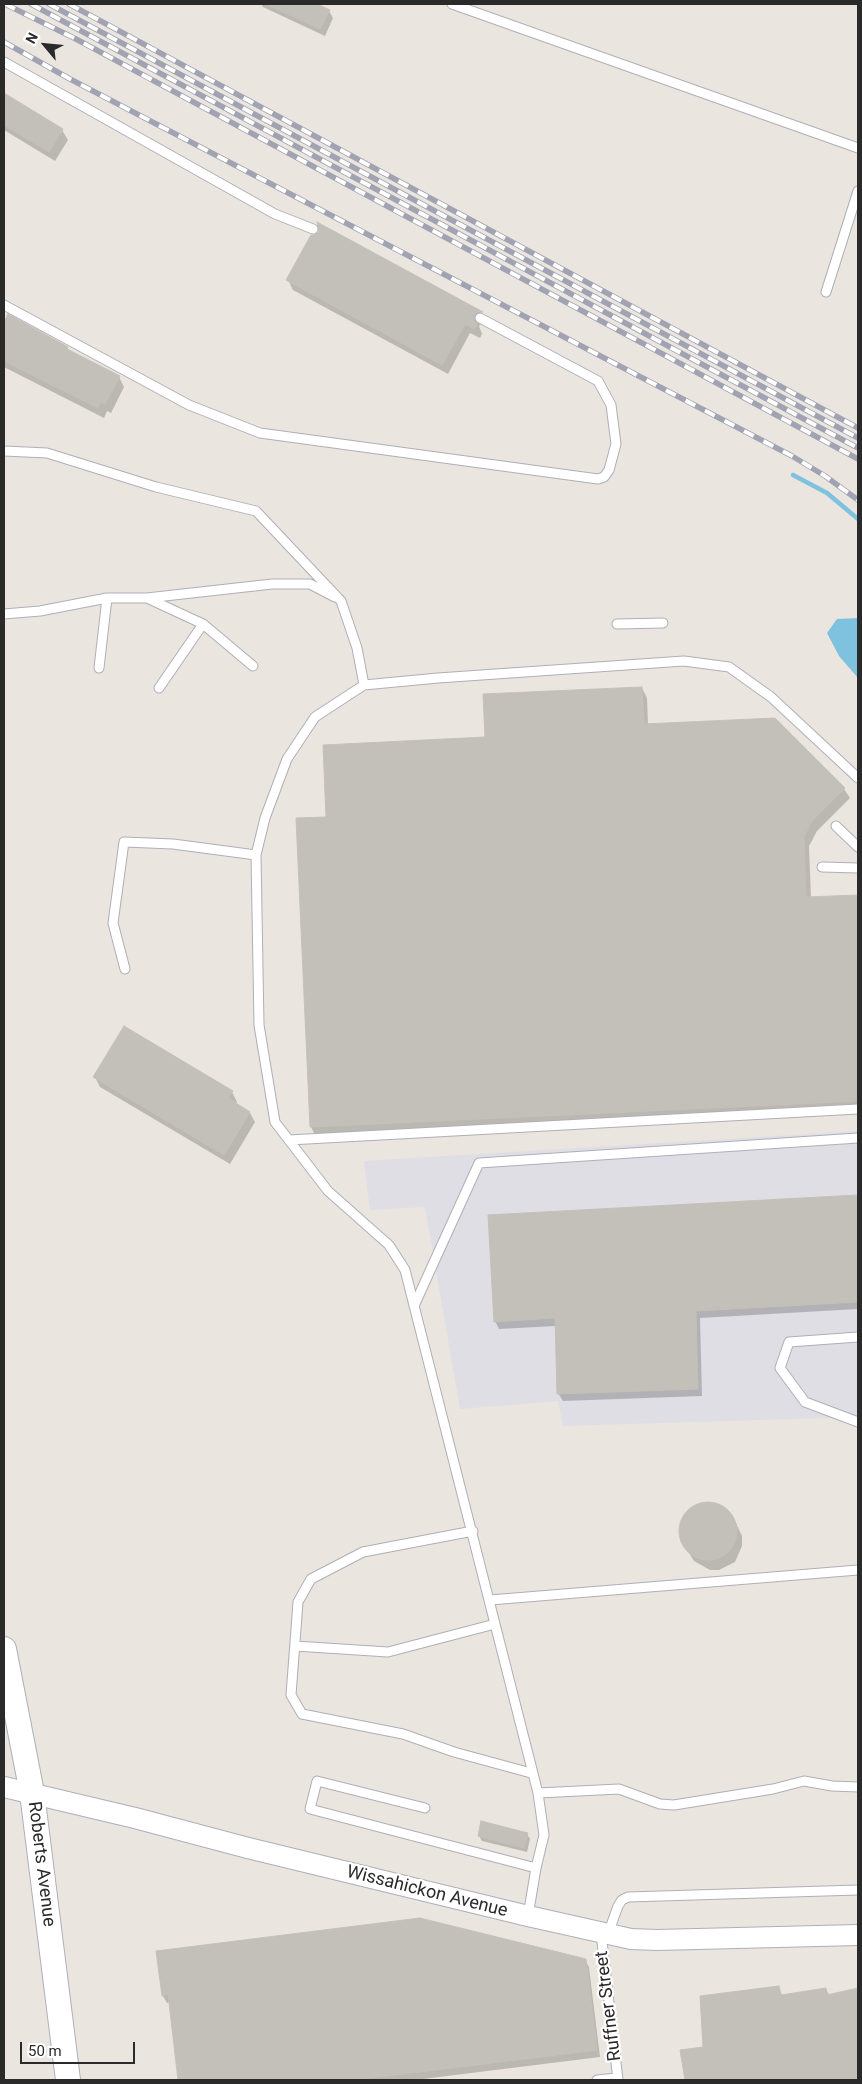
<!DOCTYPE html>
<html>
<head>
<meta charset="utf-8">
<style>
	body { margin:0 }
	#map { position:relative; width:862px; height:2084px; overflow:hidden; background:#eae5de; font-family:Roboto,sans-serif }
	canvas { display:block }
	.frame { position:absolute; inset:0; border:5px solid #2a2a2a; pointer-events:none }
	.north { position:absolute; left:20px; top:20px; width:50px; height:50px; -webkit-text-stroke:4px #fff; paint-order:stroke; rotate:298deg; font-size:14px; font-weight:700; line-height:20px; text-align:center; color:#2a2a2a }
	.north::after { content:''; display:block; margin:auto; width:18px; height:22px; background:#2a2a2a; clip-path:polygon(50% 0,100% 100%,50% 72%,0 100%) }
	.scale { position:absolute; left:20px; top:2042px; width:115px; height:22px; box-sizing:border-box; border:2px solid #2a2a2a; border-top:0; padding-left:6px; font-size:15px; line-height:18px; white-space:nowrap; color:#2a2a2a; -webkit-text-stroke:4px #fff; paint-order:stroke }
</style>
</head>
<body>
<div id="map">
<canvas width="862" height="2084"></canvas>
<div class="frame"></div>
<div class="north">N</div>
<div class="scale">50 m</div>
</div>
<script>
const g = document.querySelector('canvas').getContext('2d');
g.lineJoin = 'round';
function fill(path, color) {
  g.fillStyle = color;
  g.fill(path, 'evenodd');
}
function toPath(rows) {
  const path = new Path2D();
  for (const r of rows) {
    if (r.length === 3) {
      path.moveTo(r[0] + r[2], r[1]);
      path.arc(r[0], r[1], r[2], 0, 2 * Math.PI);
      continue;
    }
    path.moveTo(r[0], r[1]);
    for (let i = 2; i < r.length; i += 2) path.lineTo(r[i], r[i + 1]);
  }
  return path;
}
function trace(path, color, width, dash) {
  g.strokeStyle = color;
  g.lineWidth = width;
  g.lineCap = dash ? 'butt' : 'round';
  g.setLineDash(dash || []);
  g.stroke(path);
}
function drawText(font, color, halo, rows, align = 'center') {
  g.font = font + ' Roboto,sans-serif';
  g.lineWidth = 4.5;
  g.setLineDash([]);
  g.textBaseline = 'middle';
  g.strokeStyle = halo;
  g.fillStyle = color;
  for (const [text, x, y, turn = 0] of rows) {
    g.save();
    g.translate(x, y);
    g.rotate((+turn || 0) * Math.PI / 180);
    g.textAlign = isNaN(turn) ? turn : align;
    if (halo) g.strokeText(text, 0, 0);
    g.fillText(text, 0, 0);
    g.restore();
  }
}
const industrial = toPath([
	[858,1131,858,1417,563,1426,558,1401,460,1409,425,1207,370,1210,364,1161]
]);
const water = toPath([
	[858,618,858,678,839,656,827,633,837,619]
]);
const shadow = toPath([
	[261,4,314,4,329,11,333,18,325,36,263,7],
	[4,94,62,130,68,140,55,161,4,130],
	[319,224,482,313,487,322,483,322,479,326,482,334,480,338,470,333,448,374,293,290,288,280,315,236,320,232],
	[9,316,67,348,69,351,119,377,124,387,111,413,107,411,104,418,4,367,4,326],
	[642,688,647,698,648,725,844,789,850,798,817,831,809,846,811,898,858,896,858,1111,316,1137,311,1127,297,819,328,818,487,738],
	[95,1077,232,1092,237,1102,236,1104,250,1113,255,1122,230,1164,100,1087],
	[858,1196,858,1309,700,1318,702,1396,563,1401,558,1393,556,1326,499,1329,495,1321,490,1216],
	[709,1503,718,1505,726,1510,733,1517,742,1536,742,1546,735,1562,719,1570,710,1570,694,1561,683,1543,680,1534,681,1525,685,1516,691,1509,700,1504],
	[482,1823,527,1834,530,1839,527,1852,482,1841,479,1836],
	[158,1952,585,1960,589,1967,600,2057,415,2080,179,2080,170,2002,167,2003,163,1996],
	[778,1988,783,1996,826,1989,829,1995,858,1989,858,2080,686,2080,682,2051,705,2049]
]);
const stream = toPath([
	[793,475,827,493,858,519]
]);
const building = toPath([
	[266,4,317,4,330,10,320,29,266,4],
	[4,93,63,129,49,152,4,125,4,93],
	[317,222,483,312,477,312,474,316,474,321,477,324,474,329,465,324,442,365,286,280,311,235,314,235,319,232,317,222],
	[8,314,68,347,67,349,120,376,105,404,101,402,98,408,4,361,4,323,8,314],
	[642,687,644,724,775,718,845,788,812,821,804,836,806,897,858,895,858,1101,310,1127,296,818,326,817,323,745,485,737,483,694,642,687],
	[124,1026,233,1091,228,1098,250,1112,224,1155,93,1077,124,1026],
	[858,1195,858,1302,696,1311,698,1389,557,1394,555,1318,494,1322,488,1215,858,1195],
	[708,1531,29],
	[481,1821,528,1833,524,1848,478,1836,481,1821],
	[420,1918,586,1959,597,2050,354,2080,178,2080,168,1994,162,1996,156,1951,420,1918],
	[779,1986,781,1995,826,1988,827,1995,858,1988,858,2080,685,2080,680,2050,703,2047,700,1996,779,1986]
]);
const service = toPath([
	[452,4,858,148],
	[4,62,275,214,313,229],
	[826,292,858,191],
	[4,305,189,405,260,433,598,479,604,477,609,470,616,444,611,405,598,381,480,318],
	[4,451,47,453,156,487,256,511,341,601,357,648,364,685,315,717,287,759,265,818,256,855],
	[147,598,272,584,310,584,335,597],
	[4,614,40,611,107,598],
	[617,624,663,623],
	[99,668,107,598,147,598,203,624],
	[364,685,438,678,684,661,729,667,771,697,858,778],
	[159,688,203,624,253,666],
	[836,826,858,847],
	[822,867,858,868],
	[125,969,113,923,124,842,173,844,256,855,259,1025,275,1122,328,1191,389,1245,405,1270,538,1793,544,1835,536,1868,528,1916],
	[289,1140,858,1109],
	[414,1306,479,1163,858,1138],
	[858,1337,789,1342,780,1368,805,1402,858,1422],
	[473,1531,363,1552,311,1579,298,1602,291,1695,302,1714,403,1734,454,1752,531,1773],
	[490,1600,858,1570],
	[295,1646,388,1652,495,1624],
	[538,1793,619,1789,660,1804,674,1805,773,1789,804,1781,832,1786,858,1787],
	[425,1808,317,1781,310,1809,536,1868],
	[601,1933,618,2080],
	[608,1934,618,1906,622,1900,628,1897,858,1890],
	[597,2080,617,2078]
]);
const tertiary = toPath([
	[4,1787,135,1818,248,1848,528,1916,631,1939,657,1940,858,1935]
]);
const secondary = toPath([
	[4,1649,32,1793,68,2080]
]);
const rail = toPath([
	[5,4,76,39,858,459],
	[31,4,858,448],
	[49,4,858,438],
	[69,4,858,428],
	[4,42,70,79,792,456,825,476,858,500]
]);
const streetNames = [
	["Roberts Avenue",41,1864,83],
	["Wissahickon Avenue",427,1892,14],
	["Ruffner Street",609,2006,-97]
];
fill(industrial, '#dfdee4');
fill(water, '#7ec2df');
fill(shadow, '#0003');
trace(stream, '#7ec2df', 4.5);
fill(building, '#c3bfb9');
trace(building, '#c5c1b8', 1);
trace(service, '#aeafb9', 11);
trace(tertiary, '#aeafb9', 22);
trace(secondary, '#aeafb9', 26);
trace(service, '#fff', 9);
trace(tertiary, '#fff', 20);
trace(secondary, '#fff', 24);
trace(rail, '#a1a3b2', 5.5);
trace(rail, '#fff', 4, [11]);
drawText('18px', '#2a2a2a', '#fff', streetNames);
</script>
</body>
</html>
